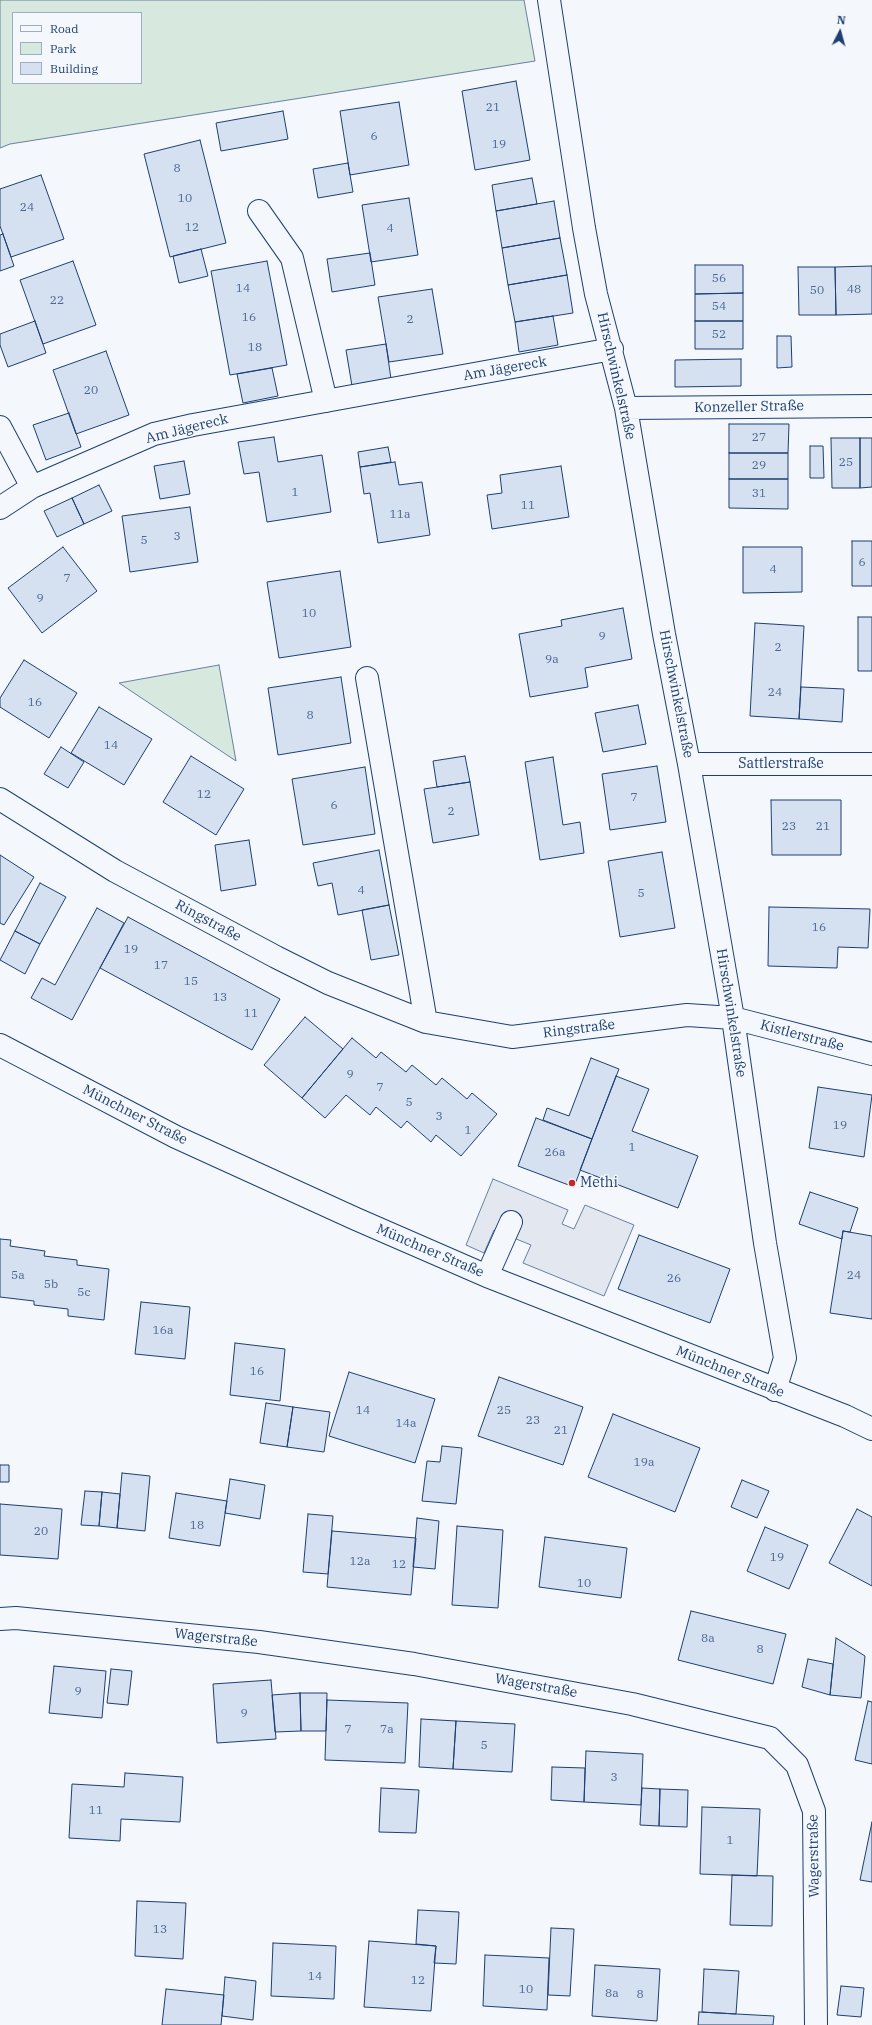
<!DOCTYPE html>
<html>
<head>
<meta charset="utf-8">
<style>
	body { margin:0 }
	#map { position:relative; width:872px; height:2025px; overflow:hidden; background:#f4f7fb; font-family:"IBM Plex Serif",serif }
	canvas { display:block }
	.legend { position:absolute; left:12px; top:12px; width:130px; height:72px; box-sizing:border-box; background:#f4f7fb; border:1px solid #9eadc5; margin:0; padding:5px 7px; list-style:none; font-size:12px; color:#1d3f73 }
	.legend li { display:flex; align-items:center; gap:8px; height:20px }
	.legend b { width:20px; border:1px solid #9eadc5 }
	.north { position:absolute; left:820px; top:12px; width:40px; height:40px; -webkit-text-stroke:3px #f4f7fb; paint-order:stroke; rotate:6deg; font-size:11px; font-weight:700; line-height:16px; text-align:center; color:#1d3f73 }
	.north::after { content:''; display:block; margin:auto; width:14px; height:18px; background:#1d3f73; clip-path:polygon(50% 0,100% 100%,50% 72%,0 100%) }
</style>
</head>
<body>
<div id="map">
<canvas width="872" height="2025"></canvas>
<ul class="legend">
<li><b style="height:5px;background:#f4f7fb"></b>Road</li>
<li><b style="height:11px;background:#d7e8df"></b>Park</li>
<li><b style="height:11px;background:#d5e0f0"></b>Building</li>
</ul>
<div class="north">N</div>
</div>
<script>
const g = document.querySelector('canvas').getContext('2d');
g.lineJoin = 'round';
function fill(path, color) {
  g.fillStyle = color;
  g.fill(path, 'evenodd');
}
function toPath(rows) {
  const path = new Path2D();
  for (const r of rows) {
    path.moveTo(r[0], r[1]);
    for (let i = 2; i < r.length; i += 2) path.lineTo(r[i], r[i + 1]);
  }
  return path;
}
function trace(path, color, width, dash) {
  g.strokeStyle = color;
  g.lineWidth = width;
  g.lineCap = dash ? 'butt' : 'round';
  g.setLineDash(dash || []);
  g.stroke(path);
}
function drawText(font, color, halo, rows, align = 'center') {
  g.font = font + ' "IBM Plex Serif",serif';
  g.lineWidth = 3;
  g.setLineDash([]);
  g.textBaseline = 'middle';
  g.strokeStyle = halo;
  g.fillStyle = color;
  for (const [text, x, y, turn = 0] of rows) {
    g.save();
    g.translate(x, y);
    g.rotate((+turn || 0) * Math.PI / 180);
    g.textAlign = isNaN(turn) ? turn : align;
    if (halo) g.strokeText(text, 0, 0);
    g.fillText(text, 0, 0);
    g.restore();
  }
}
const green = toPath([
	[0,0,524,0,535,61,10,144,0,148,0,0],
	[13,13,141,13,141,83,13,83,13,13],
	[219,665,236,761,119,683,219,665]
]);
const parking = toPath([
	[493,1179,568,1210,562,1224,574,1229,585,1205,634,1225,604,1296,523,1263,531,1245,494,1230,484,1253,466,1245,493,1179]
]);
const building = toPath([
	[516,81,530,160,475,170,462,91,516,81],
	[399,102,409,165,350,175,340,111,399,102],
	[283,111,288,139,221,151,216,123,283,111],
	[200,140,226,243,170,257,144,154,200,140],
	[348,163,353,192,318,198,313,169,348,163],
	[41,175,64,239,11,257,0,226,0,189,41,175],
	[532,178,537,204,496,211,492,185,532,178],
	[409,198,418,255,371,262,362,205,409,198],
	[554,201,560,238,502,248,496,211,554,201],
	[3,234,14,266,0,271,0,235,3,234],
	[560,238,567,275,508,285,502,248,560,238],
	[201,249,208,276,179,283,173,256,201,249],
	[370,253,375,285,332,292,327,259,370,253],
	[73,261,96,325,43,344,20,280,73,261],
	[267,261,287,365,230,375,211,271,267,261],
	[695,265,743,265,743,293,695,294,695,265],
	[872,266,872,314,836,315,835,267,872,266],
	[798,267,835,267,836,315,799,315,798,267],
	[567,275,573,313,515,322,508,285,567,275],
	[432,289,443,354,389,362,378,297,432,289],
	[743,293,743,321,695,321,695,294,743,293],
	[553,316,558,345,519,352,515,322,553,316],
	[35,321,46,353,8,367,0,345,0,334,35,321],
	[695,321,743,321,743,349,695,349,695,321],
	[777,336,791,336,792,367,777,368,777,336],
	[386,344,391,379,352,386,346,350,386,344],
	[106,351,129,415,76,434,53,370,106,351],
	[741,359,741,386,675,387,675,360,741,359],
	[272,368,278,396,243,403,237,374,272,368],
	[69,413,81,447,46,460,33,425,69,413],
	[729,424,789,424,788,453,729,453,729,424],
	[274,437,278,462,322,455,331,512,267,522,259,472,244,474,238,442,274,437],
	[831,438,860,438,860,488,832,488,831,438],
	[860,438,872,438,872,487,860,488,860,438],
	[810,446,823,446,824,478,810,478,810,446],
	[388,447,391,462,360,467,358,452,388,447],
	[729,453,788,453,788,479,729,479,729,453],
	[184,461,190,494,160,499,154,466,184,461],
	[395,462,399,485,422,482,430,535,378,543,370,493,364,494,360,467,395,462],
	[561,466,569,517,492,529,487,495,502,493,500,475,561,466],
	[729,479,788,479,788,509,729,508,729,479],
	[99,485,112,511,84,524,72,498,99,485],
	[72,498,84,524,57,537,44,511,72,498],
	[190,507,198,562,130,572,122,516,190,507],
	[852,541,872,541,872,586,852,586,852,541],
	[63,547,97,591,42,633,8,588,63,547],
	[743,547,802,547,802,592,743,593,743,547],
	[340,571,351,647,279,658,267,582,340,571],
	[623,608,632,659,585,668,588,687,530,697,519,634,562,626,561,620,623,608],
	[858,617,872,617,872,671,858,671,858,617],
	[755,623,804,626,799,719,750,716,755,623],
	[24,660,77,693,49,738,0,707,0,698,24,660],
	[341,677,351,743,278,755,268,688,341,677],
	[801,687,844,689,842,722,799,719,801,687],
	[638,705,646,744,603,752,595,713,638,705],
	[99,707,152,739,124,785,71,753,99,707],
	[61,747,84,762,68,788,44,774,61,747],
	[191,756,244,789,216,835,163,802,191,756],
	[465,756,470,782,437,787,433,761,465,756],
	[553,757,563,825,580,822,584,853,540,860,525,762,553,757],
	[657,766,666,822,610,830,602,774,657,766],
	[365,767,375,834,303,845,292,779,365,767],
	[470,782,479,835,433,843,424,789,470,782],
	[771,800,841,800,841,855,772,855,771,800],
	[249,840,256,885,221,891,215,845,249,840],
	[379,850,389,905,338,915,332,883,318,886,313,863,379,850],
	[662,852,675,928,620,937,608,861,662,852],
	[0,855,34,877,4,925,0,923,0,855],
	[40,883,66,897,40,944,15,931,40,883],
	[389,905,399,955,371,960,362,910,389,905],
	[769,907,870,909,868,948,838,947,837,968,768,966,769,907],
	[97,908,124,923,72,1020,31,998,42,978,55,985,97,908],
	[128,917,280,999,252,1050,100,968,128,917],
	[15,931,40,944,25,974,0,960,15,931],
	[305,1017,343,1049,302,1098,264,1065,305,1017],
	[352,1038,376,1058,381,1052,406,1072,412,1065,436,1085,442,1078,467,1099,472,1093,497,1114,461,1156,436,1135,431,1142,407,1121,401,1128,376,1107,370,1115,346,1095,325,1118,302,1098,352,1038],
	[591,1058,619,1069,592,1139,543,1120,547,1108,569,1116,591,1058],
	[616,1076,649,1089,632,1131,698,1156,678,1208,580,1170,616,1076],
	[818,1087,872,1095,864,1157,809,1148,818,1087],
	[536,1118,592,1139,574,1187,518,1166,536,1118],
	[810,1192,858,1208,850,1232,843,1231,842,1239,799,1224,810,1192],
	[843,1231,872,1236,872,1319,830,1313,843,1231],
	[639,1235,730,1269,710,1323,618,1289,639,1235],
	[0,1239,11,1240,10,1246,45,1251,44,1256,77,1260,77,1265,109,1269,104,1320,68,1316,68,1309,34,1305,34,1301,0,1297,0,1239],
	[141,1302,190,1307,185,1359,135,1354,141,1302],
	[235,1343,285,1349,280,1401,230,1395,235,1343],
	[349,1372,435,1399,415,1463,329,1436,349,1372],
	[499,1377,583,1407,563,1465,478,1436,499,1377],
	[266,1403,293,1407,287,1447,260,1443,266,1403],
	[293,1407,330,1412,324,1452,287,1447,293,1407],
	[613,1414,700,1448,675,1512,588,1477,613,1414],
	[442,1446,462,1448,456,1504,422,1501,427,1461,440,1462,442,1446],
	[0,1465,9,1465,9,1482,0,1482,0,1465],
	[122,1473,150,1476,145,1531,117,1528,122,1473],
	[230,1479,265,1485,260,1519,225,1513,230,1479],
	[742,1480,769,1491,757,1518,731,1507,742,1480],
	[85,1491,102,1492,99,1526,81,1525,85,1491],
	[102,1492,120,1494,117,1528,99,1526,102,1492],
	[176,1493,227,1501,220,1546,169,1538,176,1493],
	[0,1504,62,1509,58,1559,0,1555,0,1504],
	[857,1509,872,1517,872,1586,829,1563,857,1509],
	[308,1514,333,1516,328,1574,303,1572,308,1514],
	[417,1518,439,1521,435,1569,413,1567,417,1518],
	[457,1526,503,1530,498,1608,452,1605,457,1526],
	[765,1527,808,1545,789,1589,747,1571,765,1527],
	[332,1531,416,1538,411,1595,327,1587,332,1531],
	[545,1537,627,1548,621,1598,539,1587,545,1537],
	[691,1611,786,1634,773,1684,678,1660,691,1611],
	[836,1638,865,1656,861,1698,830,1695,836,1638],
	[808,1659,833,1664,830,1695,802,1687,808,1659],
	[54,1666,106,1671,102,1718,49,1713,54,1666],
	[111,1669,132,1671,128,1705,107,1703,111,1669],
	[271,1680,276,1739,217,1743,213,1684,271,1680],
	[300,1693,327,1693,326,1731,301,1731,300,1693],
	[300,1693,301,1731,275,1732,272,1695,300,1693],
	[327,1700,408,1703,405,1763,325,1760,327,1700],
	[868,1701,872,1702,872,1764,855,1760,868,1701],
	[421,1719,456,1721,453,1769,419,1767,421,1719],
	[456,1721,515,1724,512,1772,453,1769,456,1721],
	[586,1751,643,1754,641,1805,584,1802,586,1751],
	[552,1767,585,1768,584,1802,551,1800,552,1767],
	[125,1773,183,1777,180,1822,121,1819,120,1841,69,1838,72,1784,124,1787,125,1773],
	[381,1788,419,1790,416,1833,379,1832,381,1788],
	[642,1788,660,1789,659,1826,640,1825,642,1788],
	[660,1789,688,1790,687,1827,659,1826,660,1789],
	[702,1807,760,1809,757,1876,700,1874,702,1807],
	[872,1822,872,1882,860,1880,872,1822],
	[732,1875,773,1876,772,1926,730,1925,732,1875],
	[137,1901,186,1903,183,1959,135,1956,137,1901],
	[418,1910,459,1912,456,1964,434,1963,436,1946,416,1944,418,1910],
	[551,1928,574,1929,570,1996,548,1995,551,1928],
	[369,1941,436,1946,431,2011,364,2007,369,1941],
	[273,1943,336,1946,334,1999,271,1996,273,1943],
	[485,1955,549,1958,547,2010,483,2006,485,1955],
	[595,1965,660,1969,657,2021,592,2016,595,1965],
	[704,1969,739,1971,736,2014,702,2012,704,1969],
	[225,1977,256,1981,253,2020,222,2016,225,1977],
	[841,1986,864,1988,861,2017,837,2015,841,1986],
	[166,1989,224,1995,221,2025,162,2025,166,1989],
	[699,2012,774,2016,773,2025,698,2025,699,2012]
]);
const minor = toPath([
	[549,0,584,228,596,294,626,408,664,634,689,764,733,1018,765,1243,785,1358,775,1390],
	[259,211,292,258,326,401],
	[626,408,872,406],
	[0,427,32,487],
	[0,508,32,487,154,434,193,425,612,349],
	[367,678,426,1022],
	[689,764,872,764],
	[0,799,115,871,276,957,328,983,426,1022,512,1037,687,1015,733,1018,872,1054],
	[0,1045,176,1137,356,1219,487,1276,845,1416,872,1429],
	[487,1276,511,1222],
	[0,1619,16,1618,259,1642,414,1664,632,1704,770,1738,797,1765,814,1811,816,2025]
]);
const markers = [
	[572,1183,4,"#c62828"]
];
const numberNames = [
	["21",493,108],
	["6",374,137],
	["19",499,145],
	["8",177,169],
	["10",185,199],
	["24",27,208],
	["12",192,228],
	["4",390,229],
	["56",719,279],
	["14",243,289],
	["48",854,290],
	["50",817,291],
	["22",57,301],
	["54",719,307],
	["16",249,318],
	["2",410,320],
	["52",719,335],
	["18",255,348],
	["20",91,391],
	["27",759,438],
	["25",846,463],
	["29",759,466],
	["1",295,493],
	["31",759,494],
	["11",528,506],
	["11a",400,515],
	["3",177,537],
	["5",144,541],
	["6",862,563],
	["4",773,570],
	["7",67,579],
	["9",40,599],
	["10",309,614],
	["9",602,637],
	["2",778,648],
	["9a",552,660],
	["24",775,693],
	["16",35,703],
	["8",310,716],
	["14",111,746],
	["12",204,795],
	["7",634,798],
	["6",334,806],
	["2",451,812],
	["23",789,827],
	["21",823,827],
	["4",361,891],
	["5",641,894],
	["16",819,928],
	["19",131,950],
	["17",161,966],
	["15",191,982],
	["13",220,998],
	["11",251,1014],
	["9",350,1075],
	["7",380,1088],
	["5",409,1103],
	["3",439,1117],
	["19",840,1126],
	["1",468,1131],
	["1",632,1148],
	["26a",555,1153],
	["5a",18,1276],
	["24",854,1276],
	["26",674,1279],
	["5b",51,1285],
	["5c",84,1293],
	["16a",163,1331],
	["16",257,1372],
	["14",363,1411],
	["25",504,1411],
	["23",533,1421],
	["14a",406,1424],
	["21",561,1431],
	["19a",644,1463],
	["18",197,1526],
	["20",41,1532],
	["19",777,1558],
	["12a",360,1562],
	["12",399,1565],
	["10",584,1584],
	["8a",708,1639],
	["8",760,1650],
	["9",78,1692],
	["9",244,1714],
	["7",348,1730],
	["7a",387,1730],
	["5",484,1746],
	["3",614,1778],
	["11",96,1811],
	["1",730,1841],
	["13",160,1930],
	["14",315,1977],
	["12",418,1981],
	["10",526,1990],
	["8a",612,1994],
	["8",640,1995]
];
const streetNames = [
	["Am Jägereck",505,369,-10],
	["Hirschwinkelstraße",616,376,77],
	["Konzeller Straße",749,407,-1],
	["Am Jägereck",187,429,-14],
	["Hirschwinkelstraße",676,694,79],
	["Sattlerstraße",781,764],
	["Ringstraße",208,921,28],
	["Hirschwinkelstraße",731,1013,81],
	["Ringstraße",579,1029,-7],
	["Kistlerstraße",802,1036,15],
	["Münchner Straße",135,1115,27],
	["Münchner Straße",430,1251,23],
	["Münchner Straße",730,1372,22],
	["Wagerstraße",216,1638,6],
	["Wagerstraße",536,1686,10],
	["Wagerstraße",814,1856,-91]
];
const poiNames = [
	["Methi",580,1183]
];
fill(green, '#d7e8df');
trace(green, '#687fa3', 1);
fill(parking, '#e3e8f0');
trace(parking, '#687fa3', 1);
fill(building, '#d5e0f0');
trace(building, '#1d3f73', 1);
trace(minor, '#1d3f73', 24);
trace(minor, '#f4f7fb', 22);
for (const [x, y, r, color] of markers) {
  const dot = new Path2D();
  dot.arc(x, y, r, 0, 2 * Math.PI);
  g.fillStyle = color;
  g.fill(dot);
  trace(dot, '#f4f7fb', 1.5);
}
drawText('12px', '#4b6792', null, numberNames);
drawText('14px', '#1d3f73', '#f4f7fb', streetNames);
drawText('14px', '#1d3f73', '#f4f7fb', poiNames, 'left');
</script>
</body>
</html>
